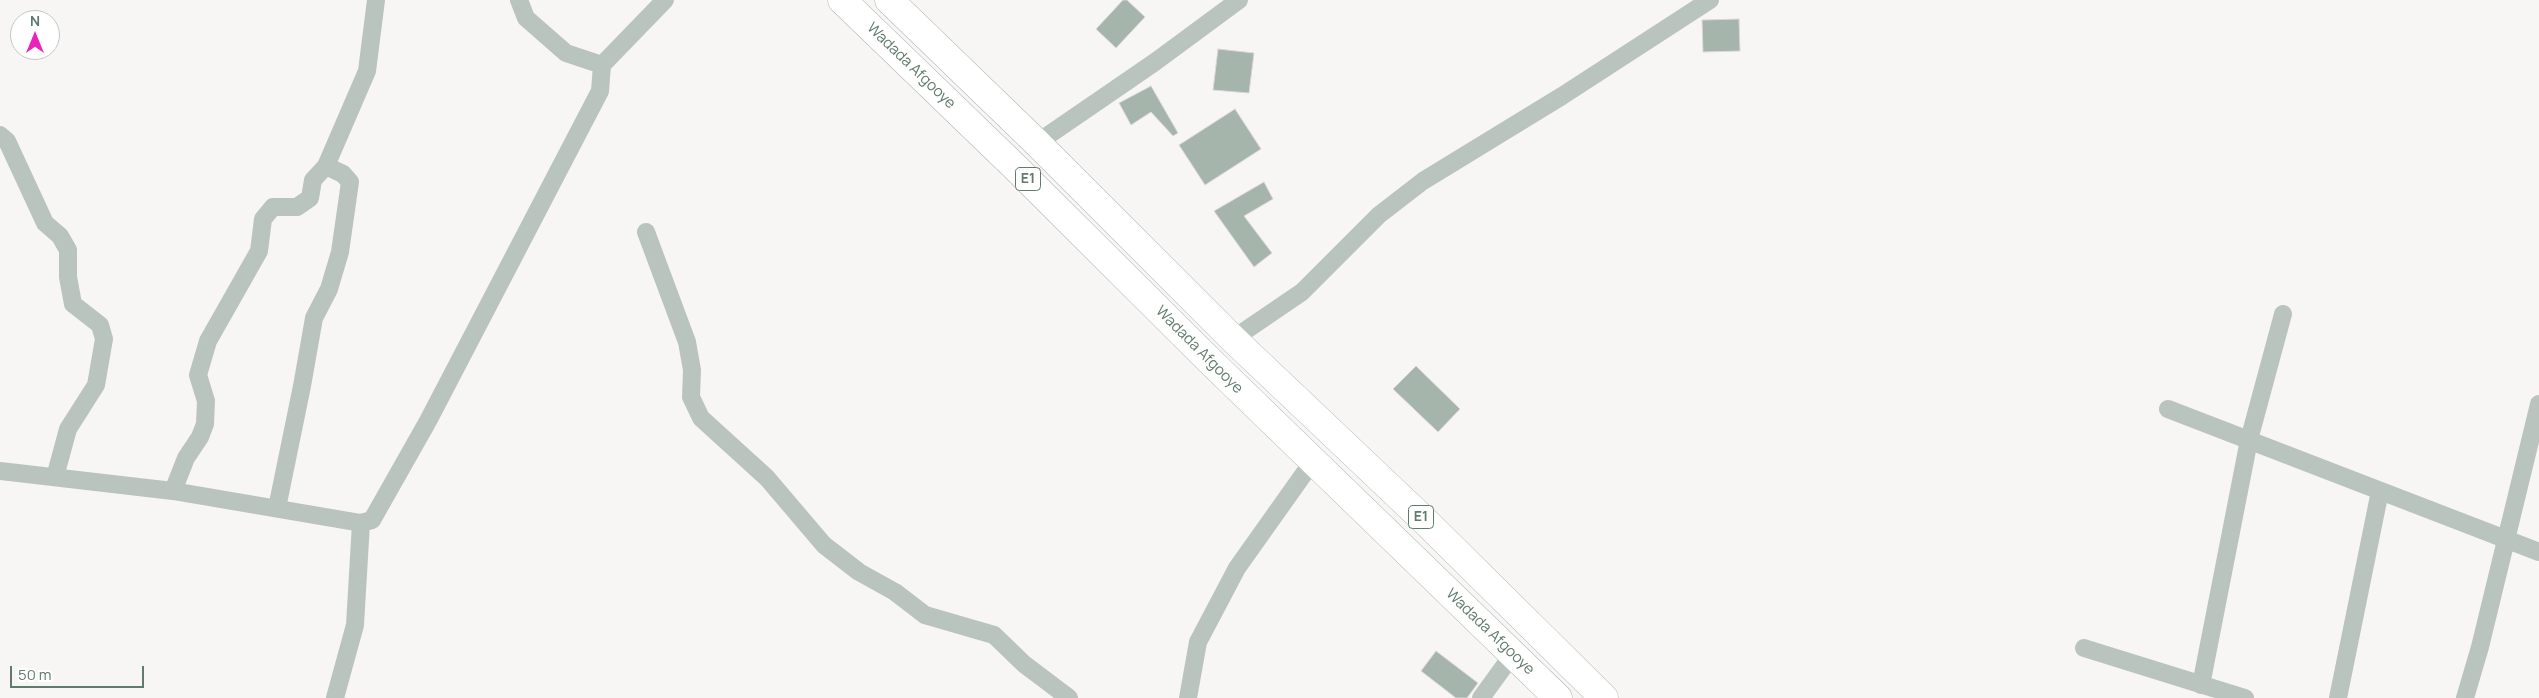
<!DOCTYPE html>
<html>
<head>
<meta charset="utf-8">
<style>
	body { margin:0 }
	#map { position:relative; width:2539px; height:698px; overflow:hidden; background:#f8f5f5; font-family:Manrope,sans-serif }
	canvas { display:block }
	.north { position:absolute; left:10px; top:10px; width:50px; height:50px; box-sizing:border-box; background:#fff; border:1px solid #bfcac4; border-radius:50%; rotate:0deg; font-size:14px; font-weight:700; line-height:20px; text-align:center; color:#5e7b6b }
	.north::after { content:''; display:block; margin:auto; width:18px; height:22px; background:#ea24ba; clip-path:polygon(50% 0,100% 100%,50% 72%,0 100%) }
	.scale { position:absolute; left:10px; top:666px; width:134px; height:22px; box-sizing:border-box; border:2px solid #5e7b6b; border-top:0; padding-left:6px; font-size:15px; line-height:18px; white-space:nowrap; color:#5e7b6b; -webkit-text-stroke:4px #fff; paint-order:stroke }
</style>
</head>
<body>
<div id="map">
<canvas width="2539" height="698"></canvas>
<div class="north">N</div>
<div class="scale">50 m</div>
</div>
<script>
const g = document.querySelector('canvas').getContext('2d');
g.lineJoin = 'round';
function fill(path, color) {
  g.fillStyle = color;
  g.fill(path, 'evenodd');
}
function toPath(rows) {
  const path = new Path2D();
  for (const r of rows) {
    path.moveTo(r[0], r[1]);
    for (let i = 2; i < r.length; i += 2) path.lineTo(r[i], r[i + 1]);
  }
  return path;
}
function trace(path, color, width, dash) {
  g.strokeStyle = color;
  g.lineWidth = width;
  g.lineCap = dash ? 'butt' : 'round';
  g.setLineDash(dash || []);
  g.stroke(path);
}
function drawText(font, color, halo, rows, align = 'center') {
  g.font = font + ' Manrope,sans-serif';
  g.lineWidth = 5;
  g.setLineDash([]);
  g.textBaseline = 'middle';
  g.strokeStyle = halo;
  g.fillStyle = color;
  for (const [text, x, y, turn = 0] of rows) {
    g.save();
    g.translate(x, y);
    g.rotate((+turn || 0) * Math.PI / 180);
    g.textAlign = isNaN(turn) ? turn : align;
    if (halo) g.strokeText(text, 0, 0);
    g.fillText(text, 0, 0);
    g.restore();
  }
}
const building = toPath([
	[1123,0,1127,0,1145,17,1116,48,1096,29,1123,0],
	[1739,19,1740,51,1703,52,1702,20,1739,19],
	[1218,49,1254,53,1249,93,1213,90,1218,49],
	[1151,86,1178,133,1173,136,1151,112,1131,125,1119,103,1151,86],
	[1235,109,1261,149,1205,185,1179,145,1235,109],
	[1264,182,1273,199,1244,216,1272,253,1254,267,1214,211,1264,182],
	[1416,366,1460,409,1438,432,1393,389,1416,366],
	[1436,651,1478,683,1467,698,1456,698,1421,671,1436,651]
]);
const minor = toPath([
	[519,0,526,18,566,53,602,65],
	[0,135,7,141,45,223,60,236,68,250,68,277,73,304,100,325,104,339,96,385,68,429,55,477],
	[1037,143,1155,62,1239,0],
	[646,232,687,342,692,370,691,397,701,418,767,478,824,545,859,572,895,592,925,615,994,635,1024,664,1069,698],
	[1233,339,1302,292,1379,215,1423,181,1562,96,1710,0],
	[2168,409,2539,552],
	[0,471,173,491,361,523,372,520,428,421,600,91,602,65,665,0],
	[173,491,186,458,200,437,205,424,206,401,198,375,208,341,259,251,263,219,273,207,297,207,310,198,313,180,326,166,367,71,376,0],
	[277,508,302,386,314,318,329,289,340,252,350,182,343,174,326,166],
	[2084,648,2245,698],
	[2201,685,2249,440,2283,314],
	[335,698,355,625,361,523],
	[1188,698,1198,642,1237,568,1313,461],
	[1481,698,1513,654],
	[2338,698,2380,491],
	[2465,698,2480,647,2539,404]
]);
const trunk = toPath([
	[842,0,1014,166,1211,362,1558,698],
	[889,0,1037,143,1233,339,1425,521,1604,698]
]);
const shields = [
	[1028,179,25],
	[1421,517,25]
];
const shieldNames = [
	["E1",1028,179],
	["E1",1421,517]
];
const streetNames = [
	["Wadada Afgooye",911,66,44],
	["Wadada Afgooye",1199,350,45],
	["Wadada Afgooye",1490,632,44]
];
fill(building, '#a5b5ac');
trace(building, '#dad8d8', 1);
trace(trunk, '#aeb8b3', 29);
trace(minor, '#bac4be', 18);
trace(trunk, '#fff', 28);
for (const [x, y, w] of shields) {
  const box = new Path2D();
  box.roundRect(x - w / 2, y - 11.5, w, 23, 4);
  g.fillStyle = '#fff';
  g.fill(box);
  trace(box, '#5e7b6b', 1);
}
drawText('bold 14px', '#5e7b6b', null, shieldNames);
drawText('15px', '#5e7b6b', '#fff', streetNames);
</script>
</body>
</html>
